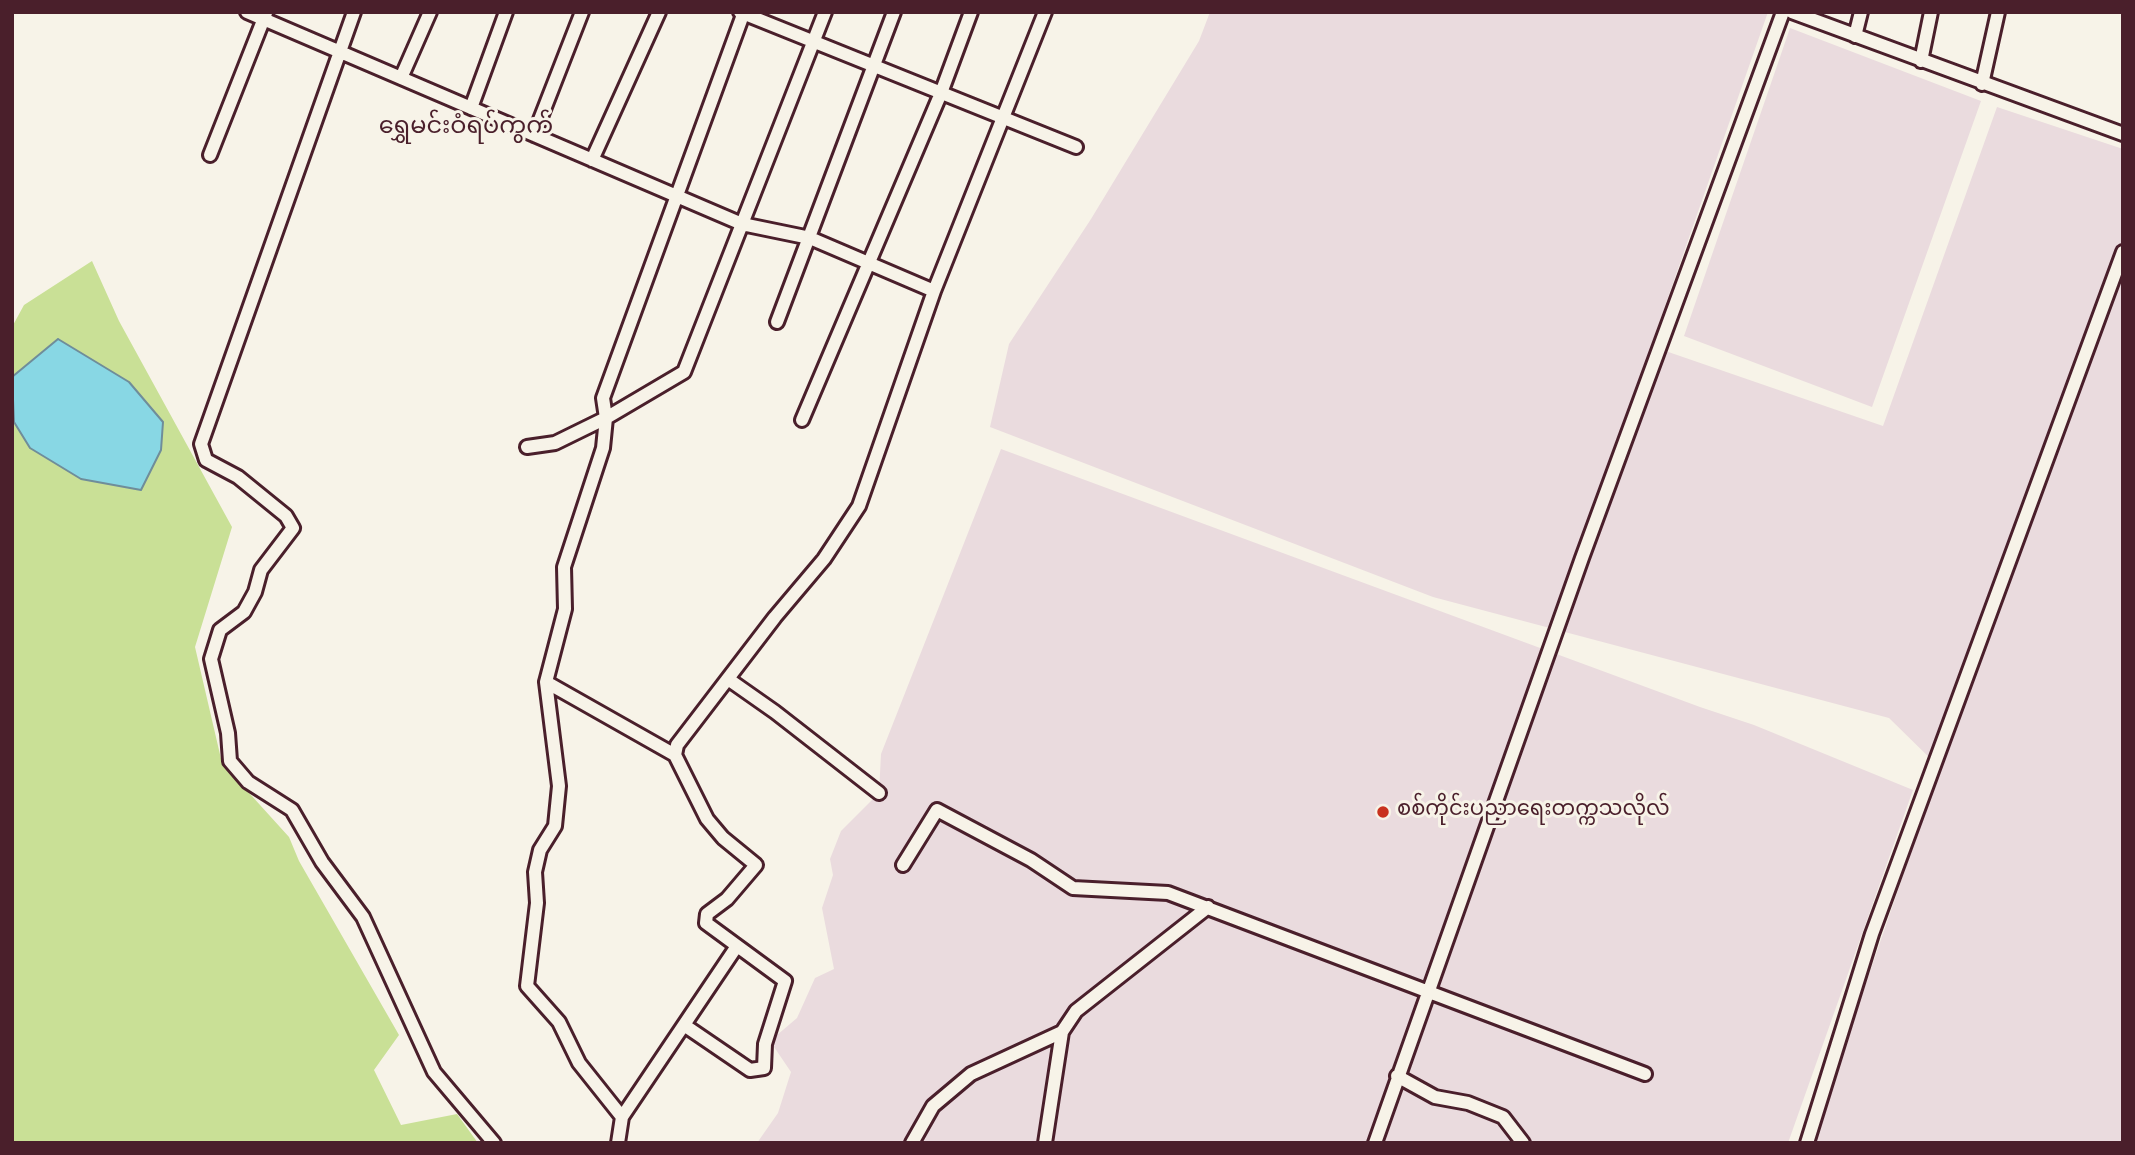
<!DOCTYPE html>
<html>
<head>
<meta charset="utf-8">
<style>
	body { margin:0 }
	#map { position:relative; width:2135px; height:1155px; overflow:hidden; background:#f7f3e8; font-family:Dekko,sans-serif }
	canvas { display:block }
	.frame { position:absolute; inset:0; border:14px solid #4a1f2b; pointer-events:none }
</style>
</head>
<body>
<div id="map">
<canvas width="2135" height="1155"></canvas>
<div class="frame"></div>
</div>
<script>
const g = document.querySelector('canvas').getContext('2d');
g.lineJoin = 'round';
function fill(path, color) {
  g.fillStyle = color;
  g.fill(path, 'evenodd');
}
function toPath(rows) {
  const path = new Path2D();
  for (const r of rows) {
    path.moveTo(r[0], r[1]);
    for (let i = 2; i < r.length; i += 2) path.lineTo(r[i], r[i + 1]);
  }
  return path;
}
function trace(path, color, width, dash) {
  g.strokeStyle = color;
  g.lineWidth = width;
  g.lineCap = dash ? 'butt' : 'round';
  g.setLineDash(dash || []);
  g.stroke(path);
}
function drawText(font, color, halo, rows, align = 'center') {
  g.font = font + ' Dekko,"Noto Sans Myanmar",sans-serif';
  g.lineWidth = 6;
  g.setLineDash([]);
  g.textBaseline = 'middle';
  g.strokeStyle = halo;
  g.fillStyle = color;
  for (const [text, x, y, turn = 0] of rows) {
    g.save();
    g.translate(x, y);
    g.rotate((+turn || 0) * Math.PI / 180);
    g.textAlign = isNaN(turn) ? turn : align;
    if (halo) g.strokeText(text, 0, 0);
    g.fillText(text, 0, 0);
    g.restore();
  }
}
const built = toPath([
	[1210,12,1768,12,1651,346,1883,426,1997,107,2123,149,2123,1143,1811,1143,1940,768,1889,718,1433,597,990,427,1009,344,1091,219,1199,41],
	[1790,28,1981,101,1872,407,1684,336],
	[1001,449,1700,707,1754,725,1913,790,1788,1143,757,1143,778,1113,791,1072,770,1041,797,1018,815,978,834,969,822,908,833,875,830,859,841,831,879,793,881,754]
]);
const green = toPath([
	[92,261,119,321,232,527,195,647,222,763,289,837,299,861,399,1035,374,1070,401,1125,457,1114,478,1143,12,1143,12,327,24,305]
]);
const water = toPath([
	[58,339,129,382,163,422,161,450,141,490,81,479,30,448,14,422,12,377,58,339]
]);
const minor = toPath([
	[247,12,742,224,810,238,934,291],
	[354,12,201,444,206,460,238,477,286,516,293,528,261,570,255,592,244,612,220,630,211,659,228,733,230,761,248,782,292,810,322,862,363,917,434,1072,494,1143],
	[740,12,1076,147],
	[1792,12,2123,134],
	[1855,36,1861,12],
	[1921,61,1931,12],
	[401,78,430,12],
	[1982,84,1998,12],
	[471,108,506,12],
	[534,135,582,12],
	[210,155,266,13],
	[592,160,659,12],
	[777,322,894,12],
	[802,420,941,93,971,12],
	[527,447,555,443,606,418,684,372,825,12],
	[728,679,775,712,879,793],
	[546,682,675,755],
	[903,865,937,810,1031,860,1073,888,1168,893,1645,1074],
	[684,1025,750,1070,764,1068,765,1044,785,981,706,923,707,914,727,899,756,865,723,838,707,819,675,755,677,745,775,617,824,559,859,506,934,291,1045,12],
	[1397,1076,1435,1097,1468,1103,1503,1117,1523,1143],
	[622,1117,737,946],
	[618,1143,622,1117,579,1063,559,1022,527,986,537,903,535,872,540,850,555,826,559,786,546,682,565,609,564,567,603,448,606,418,603,398,744,12],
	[912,1143,933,1106,971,1074,1062,1032],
	[1045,1143,1062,1032,1076,1011,1208,907],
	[1375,1143,1582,558,1783,12],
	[1807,1143,1872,934,2123,252]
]);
const markers = [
	[1383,812,7,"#c8321e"]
];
const poiNames = [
	["စစ်ကိုင်းပညာရေးတက္ကသလိုလ်",1397,812]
];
const quarterNames = [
	["ရွှေမင်းဝံရပ်ကွက်",466,130]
];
fill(built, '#eadbde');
fill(green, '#c9e096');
fill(water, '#88d7e4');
trace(water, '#6f8d9a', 2);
trace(minor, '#4a1f2b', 18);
trace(minor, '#f7f3e8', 12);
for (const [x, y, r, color] of markers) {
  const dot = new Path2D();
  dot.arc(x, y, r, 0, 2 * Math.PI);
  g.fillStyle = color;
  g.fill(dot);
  trace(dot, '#f7f3e8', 2.5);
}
drawText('21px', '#4a1f2b', '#f7f3e8', poiNames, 'left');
drawText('24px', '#4a1f2b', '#f7f3e8', quarterNames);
</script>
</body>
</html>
